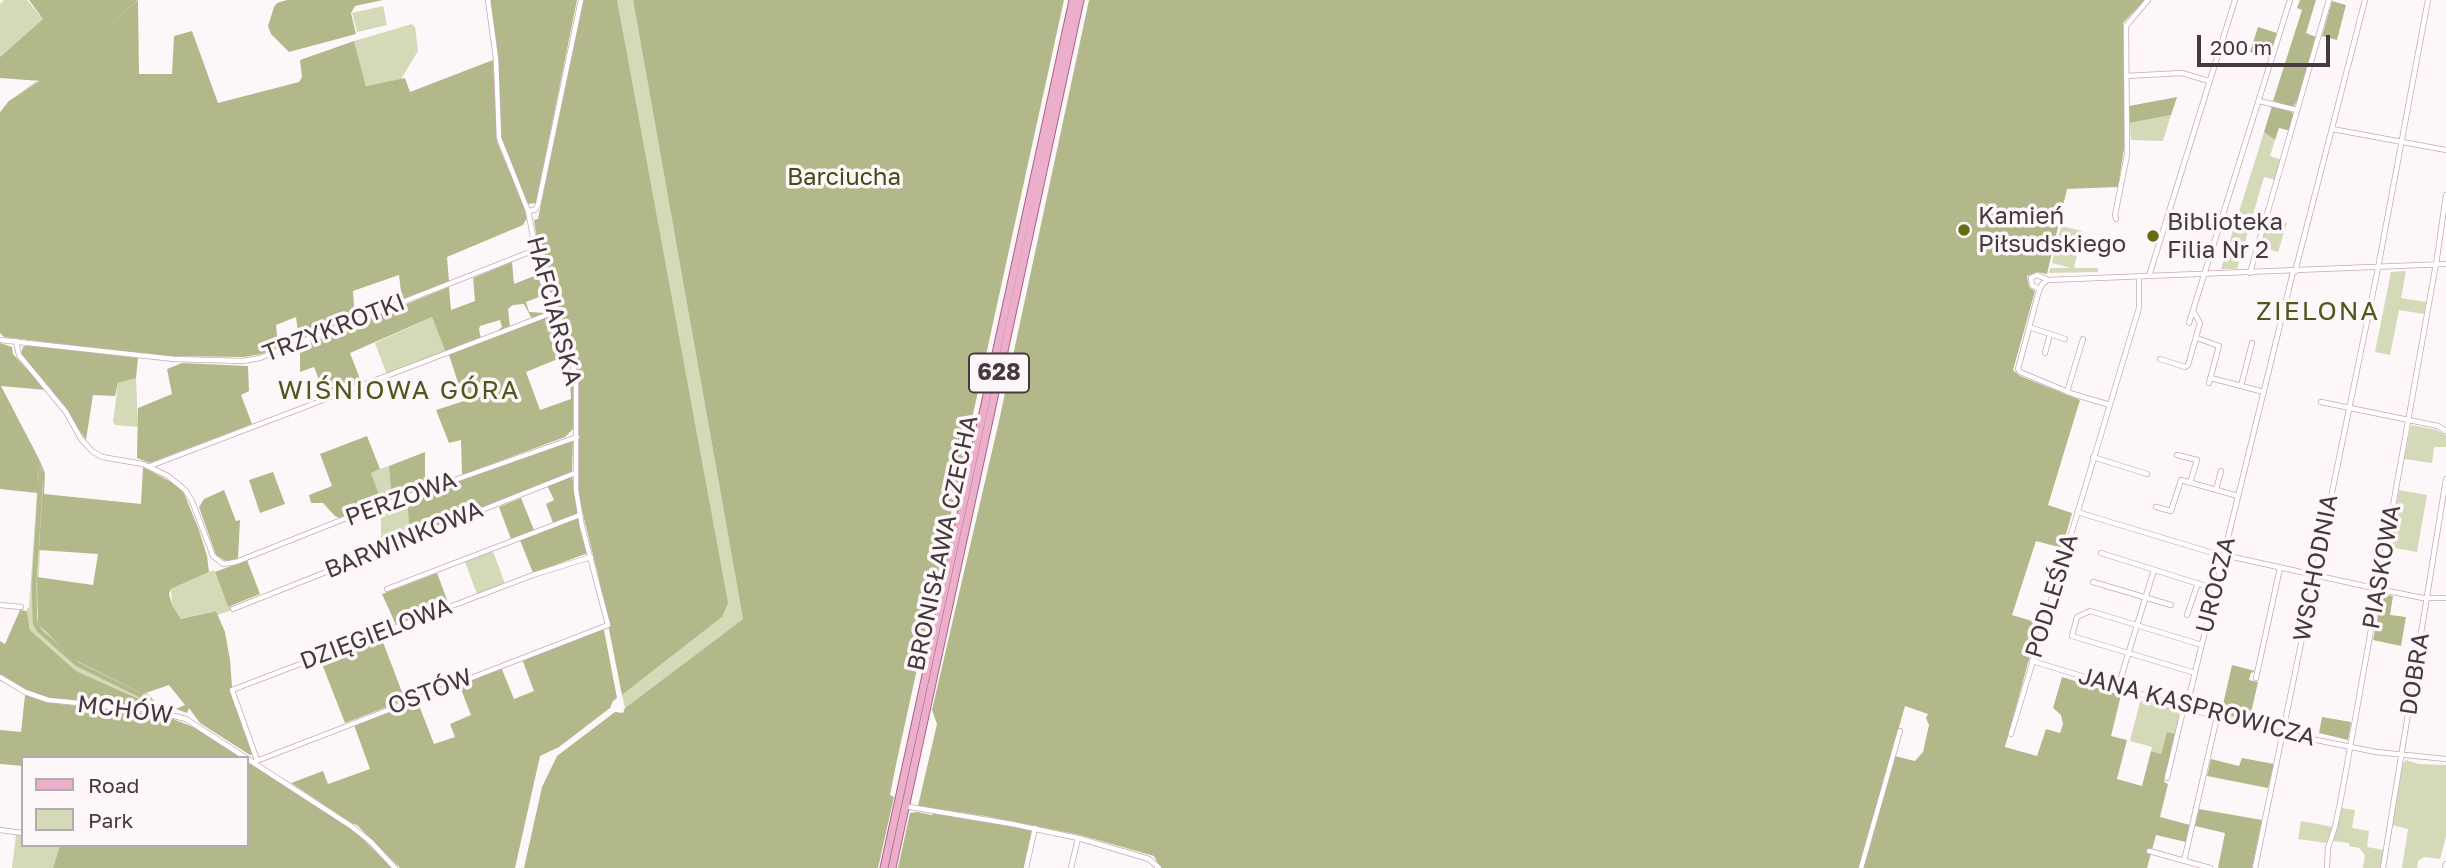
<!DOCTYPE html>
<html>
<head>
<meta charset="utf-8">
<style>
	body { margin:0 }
	#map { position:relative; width:2446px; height:868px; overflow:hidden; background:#fef7f9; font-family:"Golos Text",sans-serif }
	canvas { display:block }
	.legend { position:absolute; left:21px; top:756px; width:228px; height:91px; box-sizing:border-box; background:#fef7f9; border:2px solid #b4abae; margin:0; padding:9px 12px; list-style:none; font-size:21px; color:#46393e }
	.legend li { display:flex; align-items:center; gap:14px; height:35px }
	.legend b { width:35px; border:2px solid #b4abae }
	.scale { position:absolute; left:2197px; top:35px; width:133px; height:32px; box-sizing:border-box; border:4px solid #46393e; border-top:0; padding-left:9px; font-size:21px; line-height:24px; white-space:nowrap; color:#46393e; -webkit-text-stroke:5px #fef7f9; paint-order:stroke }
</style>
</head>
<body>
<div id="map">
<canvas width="2446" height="868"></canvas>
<ul class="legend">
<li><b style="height:9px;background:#ecafcb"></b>Road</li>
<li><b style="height:19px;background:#d4d9b8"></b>Park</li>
</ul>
<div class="scale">200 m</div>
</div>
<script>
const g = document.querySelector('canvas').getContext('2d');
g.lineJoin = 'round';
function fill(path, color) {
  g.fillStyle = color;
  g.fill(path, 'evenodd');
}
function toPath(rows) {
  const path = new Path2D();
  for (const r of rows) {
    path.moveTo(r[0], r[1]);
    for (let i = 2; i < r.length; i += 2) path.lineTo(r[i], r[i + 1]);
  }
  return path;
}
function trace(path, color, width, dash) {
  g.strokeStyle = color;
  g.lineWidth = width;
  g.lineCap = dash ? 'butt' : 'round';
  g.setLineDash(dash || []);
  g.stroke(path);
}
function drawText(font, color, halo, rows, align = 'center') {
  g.font = font + ' "Golos Text",sans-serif';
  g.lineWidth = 7;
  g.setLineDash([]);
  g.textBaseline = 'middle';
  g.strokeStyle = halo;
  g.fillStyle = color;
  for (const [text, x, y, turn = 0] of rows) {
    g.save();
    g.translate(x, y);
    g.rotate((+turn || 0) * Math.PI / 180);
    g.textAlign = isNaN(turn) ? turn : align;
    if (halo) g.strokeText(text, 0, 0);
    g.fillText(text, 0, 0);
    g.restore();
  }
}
const green = toPath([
	[4,0,27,0,43,19,0,57,0,4],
	[132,0,138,0,43,83,11,104,0,118,0,114,10,101,35,82,41,81],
	[617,0,633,0,743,619,625,708,622,695,722,617],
	[383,6,387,25,357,32,352,13],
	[412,24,415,27,418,51,401,79,366,86,354,41],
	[2171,115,2163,141,2131,140,2130,123],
	[2264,132,2275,140,2270,156,2282,160,2276,180,2264,177,2237,269,2221,269],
	[2269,217,2287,223,2278,252,2260,246],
	[2061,226,2082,231,2074,268,2098,268,2098,272,2049,273,2050,268,2071,268,2052,263],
	[2406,271,2401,298,2426,302,2424,314,2399,310,2390,355,2375,352,2391,272],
	[432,317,446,353,387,375,375,343],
	[136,378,138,427,115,425,113,422,118,383],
	[0,392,42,470,43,483,37,617,44,632,79,663,143,694,147,693,163,709,152,709,148,703,76,671,30,630,27,611,27,608,29,608,38,475,34,459,0,399],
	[2411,425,2437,430,2446,435,2446,447,2434,447,2432,463,2404,459],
	[389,466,391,493,397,498,382,503,370,472],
	[2399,490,2427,495,2417,552,2389,547],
	[407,499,410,536,381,549,381,508],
	[493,551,505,584,477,594,465,562],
	[214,570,228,607,231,606,232,610,217,615,215,611,181,619,172,605,171,589],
	[2146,698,2181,710,2176,735,2167,733,2161,754,2151,751,2152,747,2130,741,2140,702],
	[2406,760,2419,764,2446,765,2446,836,2440,859,2424,857,2418,861,2417,868,2402,868,2408,829,2392,825,2403,763],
	[2342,808,2355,810,2352,828,2369,831,2367,847,2384,850,2380,868,2363,868,2365,855,2359,848,2349,846,2349,843,2333,841],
	[2301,821,2333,827,2326,843,2298,839],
	[16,835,23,835,23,845,60,845,53,868,12,868]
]);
const forest = toPath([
	[29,0,132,0,41,81,0,78,0,57,43,19],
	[138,0,139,74,172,74,174,36,192,31,218,103,299,82,302,77,300,60,354,41,366,86,405,78,410,92,493,60,497,142,523,204,527,218,523,225,447,257,449,281,402,301,399,275,353,291,355,319,299,340,296,317,276,325,278,348,261,354,244,357,161,356,4,337,0,333,0,118,11,105,43,83],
	[287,0,383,0,355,6,351,13,356,34,289,52,271,34,268,26,274,7,277,3],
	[490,0,577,0,536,203,528,204,500,138,497,46],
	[583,0,617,0,728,603,722,617,622,695,599,579,577,490,579,403,578,381,560,316,543,280,534,220,538,219],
	[633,0,1064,0,897,760,890,795,894,797,878,868,524,868,542,787,557,756,615,712,623,713,625,708,743,619],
	[1089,0,2145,0,2123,23,2125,142,2118,187,2067,189,2047,274,2037,272,2027,276,2029,287,2035,291,2013,370,2020,376,2080,400,2048,505,2072,513,2062,548,2036,541,2012,615,2039,623,2005,747,2037,756,2046,729,2060,733,2063,724,2061,715,2053,708,2062,677,2121,695,2111,736,2127,740,2117,779,2142,786,2151,751,2161,754,2167,732,2175,734,2164,782,2168,784,2160,817,2190,825,2186,842,2156,835,2147,868,1863,868,1895,756,1915,761,1923,752,1929,725,1926,718,1928,714,1905,706,1859,868,1160,868,1154,856,1080,835,985,816,918,806,937,724,932,710,999,421],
	[2300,0,2316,0,2306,33,2316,37,2298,100,2293,107,2273,101,2302,10,2297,8],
	[2332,1,2346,5,2337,40,2322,36],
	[2258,27,2277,33,2269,58,2250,52],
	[2177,97,2171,115,2130,123,2129,106],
	[2272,106,2292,112,2295,118,2291,131,2279,128,2275,140,2264,132],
	[512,262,514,284,539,274,544,289,539,297,526,302,529,312,546,313,532,319,524,304,513,305,508,309,510,327,494,334,502,327,500,320,480,326,479,329,481,339,446,353,432,317,350,353,362,384,326,398,314,367,300,372,300,347,449,287,451,310,475,301,473,278],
	[557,313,565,356,526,372,540,410,571,399,569,368,574,385,575,422,573,429,565,437,462,475,461,440,449,443,436,410,464,401,449,355],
	[0,343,12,347,13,354,46,390,1,386,39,459,45,473,44,494,141,504,143,467,173,483,183,491,199,530,207,556,209,572,171,589,169,594,172,605,181,619,216,611,225,632,230,660,232,687,230,689,253,754,250,755,200,723,189,708,187,713,176,709,185,705,169,685,143,694,73,659,38,624,37,577,93,585,98,554,39,550,43,483,42,470,0,392],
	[27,345,138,358,136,378,118,383,115,396,93,395,86,440,50,388,21,354,23,347],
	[182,363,248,366,249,391,241,395,252,424,150,463,137,458,138,408,172,394,167,369],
	[0,399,34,459,38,475,38,493,0,489],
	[367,436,380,469,371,473,382,503,341,519,335,516,323,503,311,503,309,495,332,486,320,454],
	[573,439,572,472,410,536,407,499],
	[425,452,425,487,397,498,391,493,389,466],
	[273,472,285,504,260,513,249,480],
	[572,476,578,514,553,523,546,504,554,500,547,485],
	[224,490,236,521,240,520,238,558,227,562,216,555,199,507,204,499],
	[521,498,534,530,511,539,499,507],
	[579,517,588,553,533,573,520,540],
	[247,560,260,594,228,607,215,572],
	[437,573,449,605,396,625,382,594],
	[2382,594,2393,596,2390,615,2406,617,2401,646,2373,640],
	[20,610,27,611,30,630,76,671,148,703,152,709,49,698,26,690,3,676,0,674,0,641,5,644],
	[601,629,604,630,617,698,613,701,610,708,559,747,540,756,515,868,400,868,357,825,351,823,291,783,323,771,328,784,370,769,354,725,417,700,434,744,455,737,450,724,471,715,459,684,501,667,514,699,534,691,522,659],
	[381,637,405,700,345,723,320,659],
	[2232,665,2255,671,2251,673,2249,680,2258,682,2249,722,2221,713],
	[25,695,59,704,163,715,198,729,244,758,23,758,23,766,0,764,0,730,21,732],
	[2322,717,2351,722,2348,740,2319,733],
	[2242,758,2274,764,2268,788,2207,776,2211,759,2239,766],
	[247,760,352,828,392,868,53,868,60,845,247,845],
	[2199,809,2262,820,2252,868,2218,868,2225,833,2195,826],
	[917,812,932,815,935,813,1032,830,1024,868,898,868,910,813]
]);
const canal = toPath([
	[0,116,10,103,44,81,134,0],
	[0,395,30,449,41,475,34,584,35,623,39,630,77,664,150,700,155,708,149,758],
	[115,868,121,845]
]);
const minor = toPath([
	[2126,76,2182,73,2209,81],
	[2259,101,2297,110],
	[2332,129,2446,150],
	[528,211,535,210,538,205,581,0],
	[2116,219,2115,215,2127,155,2126,26,2148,0],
	[2295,272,2365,0],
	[2250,273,2329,0],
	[2149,276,2235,0],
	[2039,289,2032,285,2031,278,2037,275,2048,280],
	[2189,323,2290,0],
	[2029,327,2065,339],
	[2197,338,2219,346,2209,383],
	[0,340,174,359,243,361,260,358,535,250],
	[16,341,19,355,66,412,81,439,92,451,102,457,143,464,168,476,185,490,192,501,213,556,223,564,236,562,344,519,577,437],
	[2045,353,2050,334],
	[2160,359,2185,367,2188,365,2200,323,2193,311],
	[2211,378,2264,392],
	[2241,386,2252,343],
	[2067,392,2083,339],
	[2321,402,2438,426,2446,431],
	[2110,405,2073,394,2020,372,2018,369,2038,294,2042,284,2048,280,2446,264],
	[2177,455,2197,460,2190,483],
	[2093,457,2147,474],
	[150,466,557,311],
	[2216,490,2221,471],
	[2156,507,2171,511,2181,480,2238,496],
	[2077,512,2223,556],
	[2101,553,2215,589],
	[2224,555,2378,589,2423,598,2446,598],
	[2093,582,2171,605],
	[387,589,580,515],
	[0,605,21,607],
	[233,609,575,473],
	[2187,615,2198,583],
	[2032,661,2247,726,2376,752,2446,759],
	[2195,673,2072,636,2077,617,2090,611,2202,645],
	[0,677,25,692,48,700,151,710,186,719,351,826,371,842,395,868],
	[2256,678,2280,568],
	[2118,687,2154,570],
	[2011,734,2139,308,2139,277],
	[257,760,232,690,533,575,591,557],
	[254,762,608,625,582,526,576,490,576,377,557,311,542,281,528,211,499,138,496,59,488,0],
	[2167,778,2182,715,2188,701,2293,272],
	[904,806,1012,824,1078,838,1149,859,1159,868],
	[0,830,23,833],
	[2149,851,2210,868],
	[2184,861,2217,717],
	[1026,868,1035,828],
	[1071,868,1078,838],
	[1861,868,1900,731],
	[2255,868,2378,268,2428,0],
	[2327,868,2328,848,2335,827,2342,793,2437,258,2446,195],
	[2383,868,2446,479],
	[2445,868,2446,864]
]);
const primary = toPath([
	[884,868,1073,0],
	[892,868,1080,0]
]);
const markers = [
	[1964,230,7,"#656c11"],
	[2153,236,7,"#656c11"]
];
const shields = [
	[999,373,60]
];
const shieldNames = [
	["628",999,373]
];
const parkNames = [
	["Barciucha",844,177]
];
const poiNames = [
	["Kamień",1978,216],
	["Piłsudskiego",1978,244],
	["Biblioteka",2167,222],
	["Filia Nr 2",2167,250]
];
const streetNames = [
	["HAFCIARSKA",554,311,75],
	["TRZYKROTKI",334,328,-21],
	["PERZOWA",401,499,-20],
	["BARWINKOWA",404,540,-22],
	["BRONISŁAWA CZECHA",943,543,-78],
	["PIASKOWA",2382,567,-80],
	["WSCHODNIA",2316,568,-79],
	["UROCZA",2216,585,-76],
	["PODLEŚNA",2052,596,-73],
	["DZIĘGIELOWA",376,634,-21],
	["DOBRA",2415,674,-81],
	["OSTÓW",430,692,-21],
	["JANA KASPROWICZA",2197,707,15],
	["MCHÓW",125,710,7]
];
const neighbourhoodNames = [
	["ZIELONA",2318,312],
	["WIŚNIOWA GÓRA",399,391]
];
fill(green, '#d4d9b8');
fill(forest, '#b2b88a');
trace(canal, '#b2b98a', 4.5);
trace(minor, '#c9a8b5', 6);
trace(primary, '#a96384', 9);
trace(minor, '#fff', 4.5);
trace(primary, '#ecafcb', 7);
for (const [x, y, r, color] of markers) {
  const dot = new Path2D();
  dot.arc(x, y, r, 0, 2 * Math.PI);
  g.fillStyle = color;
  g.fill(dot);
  trace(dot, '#fef7f9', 2.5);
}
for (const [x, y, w] of shields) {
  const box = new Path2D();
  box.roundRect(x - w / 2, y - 19.5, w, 39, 5);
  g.fillStyle = '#fef7f9';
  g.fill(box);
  trace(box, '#46393e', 2);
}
drawText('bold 23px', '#46393e', null, shieldNames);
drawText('24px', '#454a14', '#fef7f9', parkNames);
drawText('24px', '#46393e', '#fef7f9', poiNames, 'left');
drawText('24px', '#46393e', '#fef7f9', streetNames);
g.letterSpacing = '2px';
drawText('26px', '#50561c', '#fef7f9', neighbourhoodNames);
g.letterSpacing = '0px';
</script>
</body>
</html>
